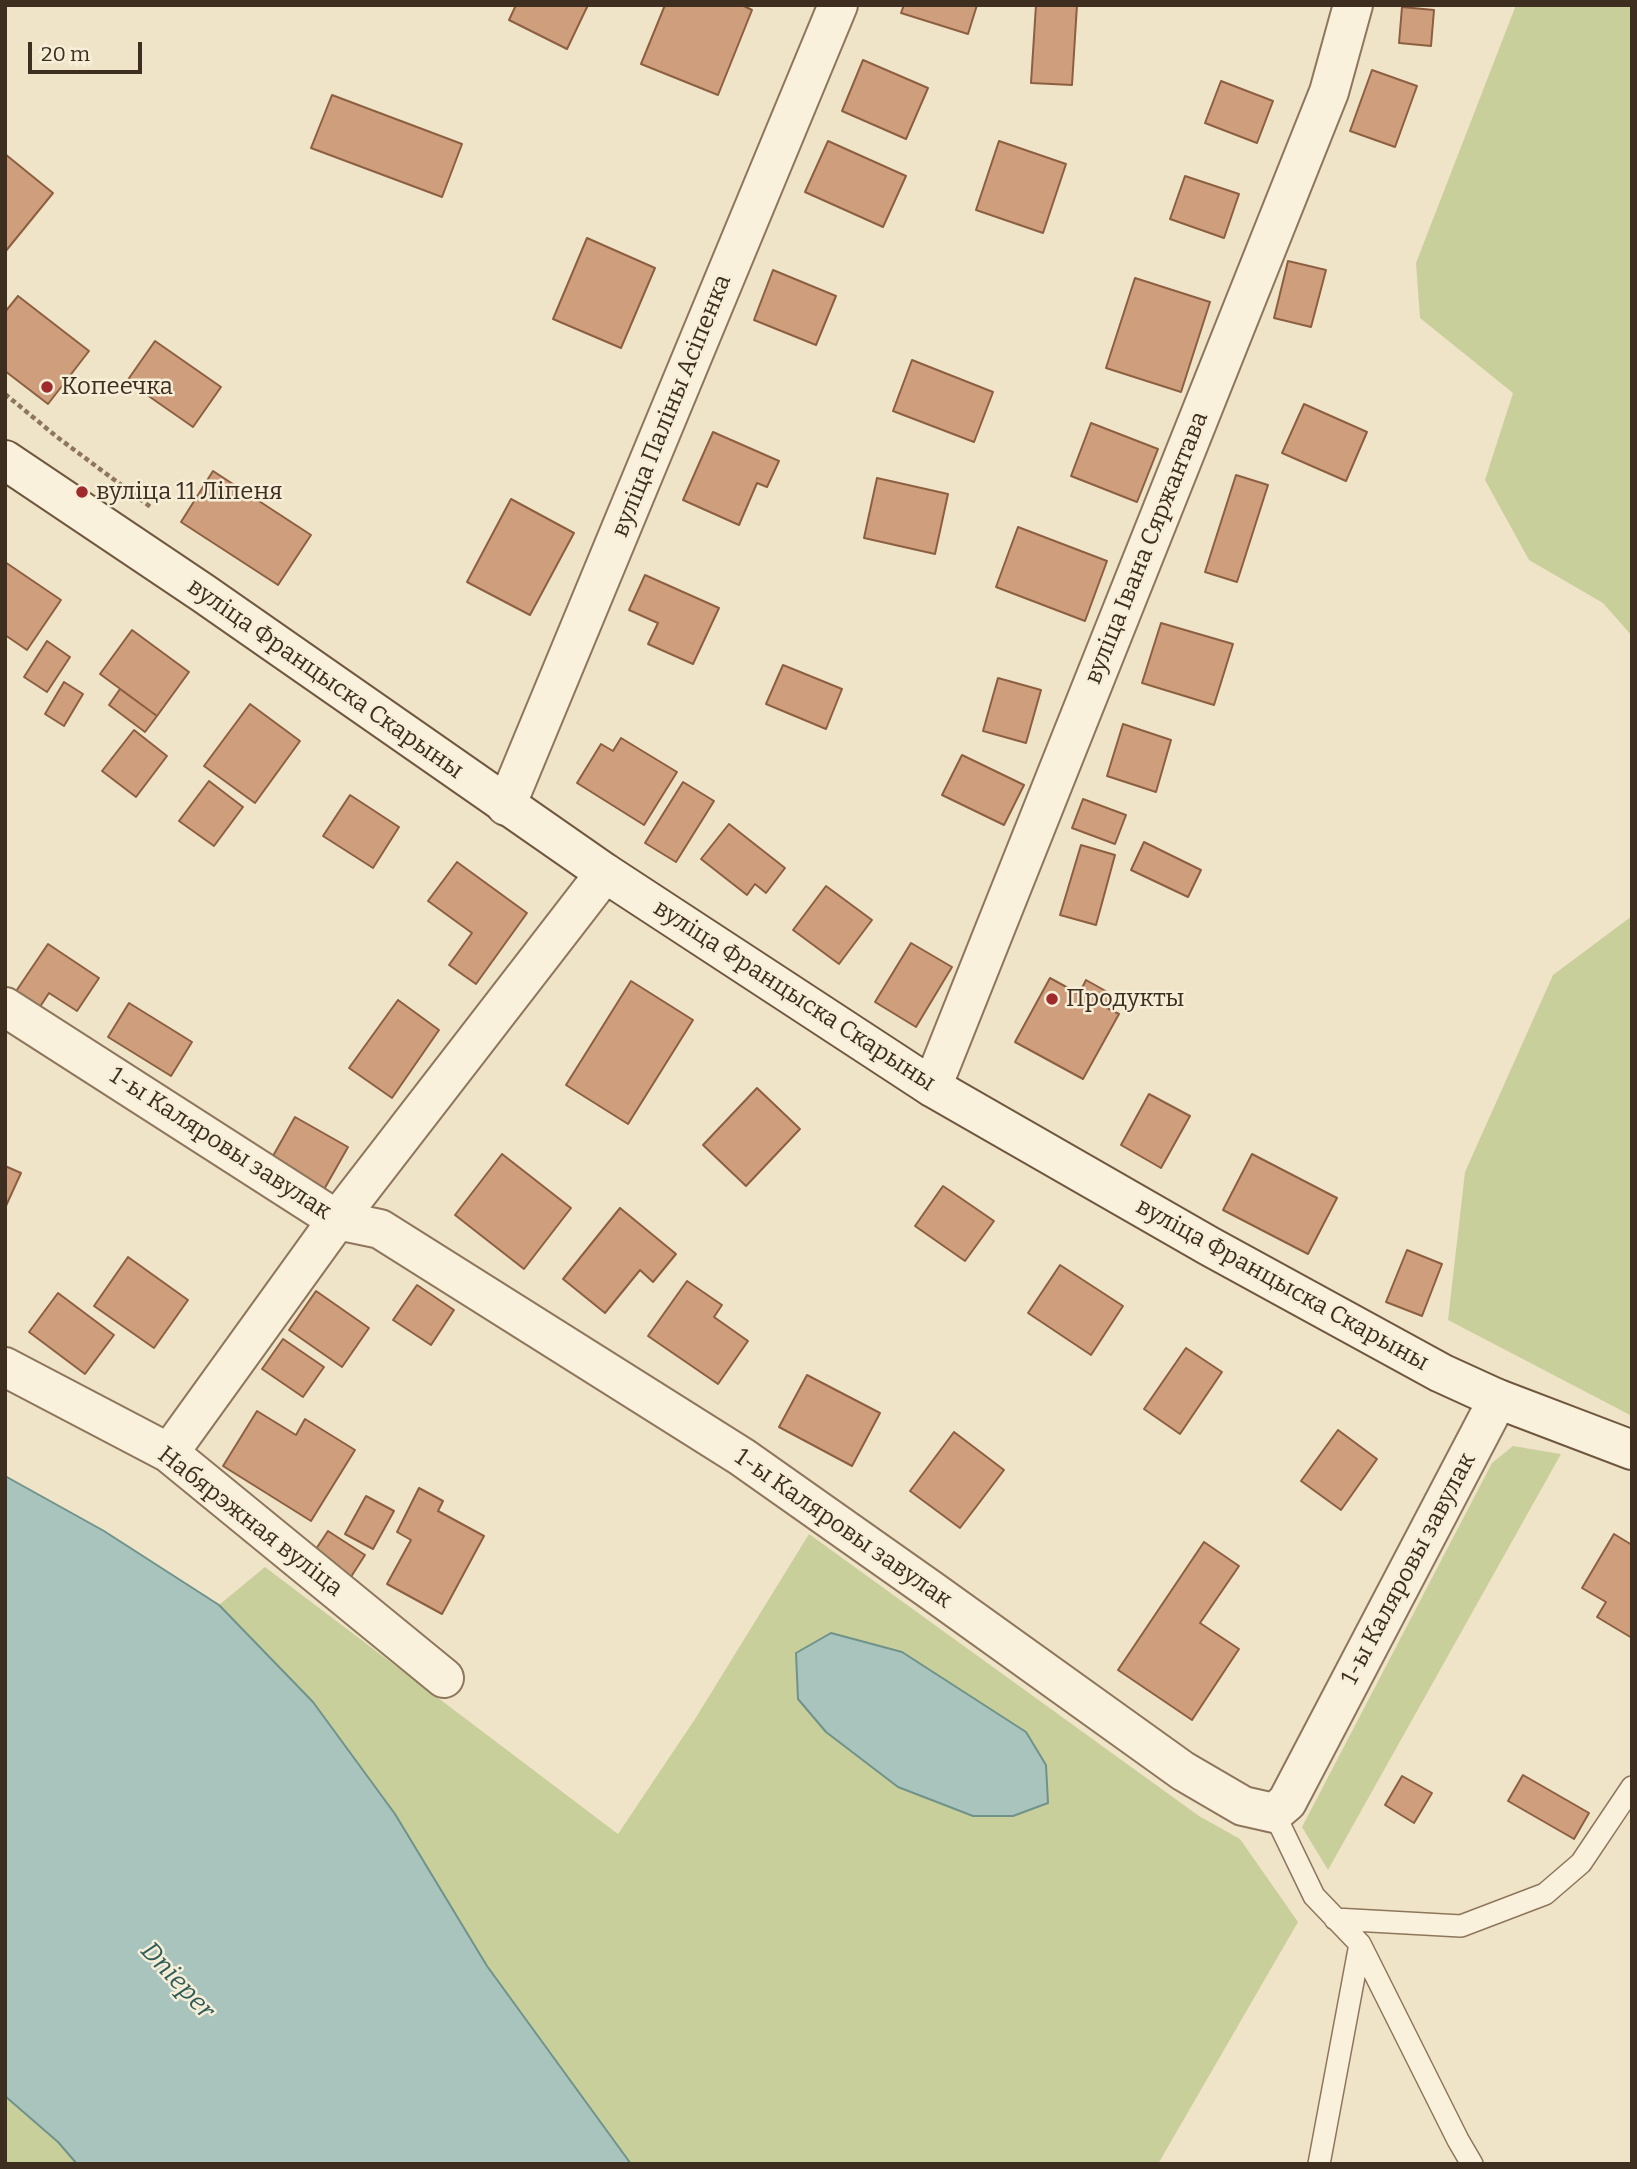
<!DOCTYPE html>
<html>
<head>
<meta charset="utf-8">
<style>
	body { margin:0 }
	#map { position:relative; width:1637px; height:2169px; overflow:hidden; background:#f0e4c8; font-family:Bitter,serif }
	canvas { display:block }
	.frame { position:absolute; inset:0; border:7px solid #3d2e20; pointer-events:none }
	.scale { position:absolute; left:28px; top:42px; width:114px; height:32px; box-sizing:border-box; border:4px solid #3d2e20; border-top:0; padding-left:9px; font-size:21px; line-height:24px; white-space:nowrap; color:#3d2e20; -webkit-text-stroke:5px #f7eed8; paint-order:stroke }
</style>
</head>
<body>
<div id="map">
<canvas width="1637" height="2169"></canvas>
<div class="frame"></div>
<div class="scale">20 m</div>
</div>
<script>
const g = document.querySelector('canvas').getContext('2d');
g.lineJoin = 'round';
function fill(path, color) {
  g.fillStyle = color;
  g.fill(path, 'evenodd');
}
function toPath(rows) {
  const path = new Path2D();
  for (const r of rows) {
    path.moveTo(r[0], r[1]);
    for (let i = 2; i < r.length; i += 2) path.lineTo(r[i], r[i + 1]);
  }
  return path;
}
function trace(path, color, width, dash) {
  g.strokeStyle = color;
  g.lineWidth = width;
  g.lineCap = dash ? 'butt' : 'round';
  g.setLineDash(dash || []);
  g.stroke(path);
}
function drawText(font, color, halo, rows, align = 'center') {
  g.font = font + ' Bitter,serif';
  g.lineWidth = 5;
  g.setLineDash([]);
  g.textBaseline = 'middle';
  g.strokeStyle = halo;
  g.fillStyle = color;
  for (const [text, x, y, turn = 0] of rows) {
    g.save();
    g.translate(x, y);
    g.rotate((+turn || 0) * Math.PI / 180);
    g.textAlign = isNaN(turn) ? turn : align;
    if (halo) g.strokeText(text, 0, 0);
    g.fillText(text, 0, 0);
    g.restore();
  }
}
const green = toPath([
	[1516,5,1632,5,1632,636,1603,603,1529,560,1485,480,1513,393,1420,318,1416,263],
	[1632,916,1632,1416,1448,1320,1465,1172,1553,975],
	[1513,1446,1561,1454,1328,1870,1302,1827,1492,1463],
	[809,1534,1199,1816,1240,1839,1298,1922,1158,2164,631,2164,487,1966,395,1814,313,1702,219,1605,265,1567,618,1834,695,1719],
	[831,1633,902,1652,941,1679],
	[5,2096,58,2142,77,2164,5,2164]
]);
const water = toPath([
	[5,1476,104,1531,219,1605,313,1702,395,1814,487,1966,631,2164,77,2164,58,2142,5,2096,5,1476],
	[831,1633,902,1652,1026,1732,1046,1765,1048,1803,1013,1816,973,1816,898,1787,826,1732,798,1699,796,1653,831,1633]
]);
const building = toPath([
	[516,5,588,5,567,49,509,20,516,5],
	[665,5,742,5,752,10,718,95,641,64,665,5],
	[904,5,977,5,968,34,901,13,904,5],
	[1036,5,1077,5,1072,85,1031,83,1036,5],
	[1402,7,1434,10,1431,46,1399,43,1402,7],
	[863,60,928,88,906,139,842,111,863,60],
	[1372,70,1417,86,1395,147,1350,131,1372,70],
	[1221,81,1273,101,1257,143,1205,123,1221,81],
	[332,95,462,144,442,197,311,148,332,95],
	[828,141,906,176,883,227,805,192,828,141],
	[999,141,1066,164,1043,233,976,210,999,141],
	[5,154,53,193,5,252,5,154],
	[1185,176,1239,194,1224,238,1170,219,1185,176],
	[587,238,655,268,621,348,553,319,587,238],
	[1288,261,1326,270,1311,327,1274,318,1288,261],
	[773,270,836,296,816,345,754,320,773,270],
	[1135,278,1210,302,1181,392,1106,368,1135,278],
	[18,296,89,351,48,404,5,371,5,312,18,296],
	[155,341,221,387,193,427,127,381,155,341],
	[912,360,993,392,974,442,893,411,912,360],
	[1304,404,1367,432,1346,481,1282,453,1304,404],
	[1091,423,1158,449,1137,502,1071,476,1091,423],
	[713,432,779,461,767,487,757,483,739,525,683,500,713,432],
	[213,471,311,535,278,585,181,522,213,471],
	[1236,475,1268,485,1237,582,1205,572,1236,475],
	[877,478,948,494,935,554,864,538,877,478],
	[511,499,574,533,530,615,467,582,511,499],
	[1018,527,1107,561,1085,621,996,587,1018,527],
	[5,562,61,600,27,650,5,635,5,562],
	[645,575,719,608,693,664,648,644,658,623,629,610,645,575],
	[1161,623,1233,644,1214,705,1142,683,1161,623],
	[132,630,189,672,157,716,100,674,132,630],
	[47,641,70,657,47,692,24,677,47,641],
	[783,665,842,689,826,729,766,704,783,665],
	[998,678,1041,690,1026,743,983,731,998,678],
	[64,682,83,694,64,726,45,714,64,682],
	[120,689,157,716,145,732,109,705,120,689],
	[250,704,300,741,255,803,204,766,250,704],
	[1123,724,1171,740,1156,792,1107,776,1123,724],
	[134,730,167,756,136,797,102,771,134,730],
	[621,738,677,772,644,825,577,783,601,744,613,751,621,738],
	[962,755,1024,785,1004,825,942,795,962,755],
	[209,781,243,807,214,846,179,821,209,781],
	[683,782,714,801,676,862,645,843,683,782],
	[350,795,399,827,373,868,323,836,350,795],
	[1083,799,1126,815,1115,844,1072,828,1083,799],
	[729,824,785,868,766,893,755,884,747,895,701,859,729,824],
	[1144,842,1201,870,1188,897,1131,870,1144,842],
	[1081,845,1115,855,1096,925,1060,915,1081,845],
	[457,862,527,913,476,984,449,965,472,933,428,901,457,862],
	[826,886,872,920,839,964,793,930,826,886],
	[911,943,952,967,916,1027,875,1002,911,943],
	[48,944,99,978,77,1011,49,993,32,1019,8,1003,48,944],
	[1050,978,1079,994,1086,980,1111,994,1105,1007,1119,1014,1083,1079,1015,1042,1050,978],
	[631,981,693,1020,628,1124,566,1085,631,981],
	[398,1000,439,1030,392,1098,349,1068,398,1000],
	[129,1003,192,1042,171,1076,108,1037,129,1003],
	[757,1088,800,1129,746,1186,703,1145,757,1088],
	[1149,1094,1190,1116,1161,1168,1121,1145,1149,1094],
	[295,1117,348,1147,322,1193,269,1163,295,1117],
	[502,1154,571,1208,524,1269,455,1215,502,1154],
	[1252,1154,1337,1198,1308,1254,1223,1210,1252,1154],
	[5,1166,21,1173,5,1208,5,1166],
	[943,1186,994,1221,965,1261,915,1226,943,1186],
	[620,1208,676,1254,653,1282,640,1270,605,1313,563,1279,620,1208],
	[1407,1250,1442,1264,1422,1316,1386,1302,1407,1250],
	[128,1257,188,1300,154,1348,94,1306,128,1257],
	[1060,1265,1123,1306,1091,1355,1028,1313,1060,1265],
	[687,1281,722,1305,714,1317,748,1341,718,1384,648,1336,687,1281],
	[417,1285,454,1310,431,1345,393,1320,417,1285],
	[316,1291,369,1328,342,1367,289,1330,316,1291],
	[58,1293,114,1335,85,1374,29,1332,58,1293],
	[283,1339,324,1367,303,1397,262,1369,283,1339],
	[1186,1348,1222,1372,1180,1434,1144,1409,1186,1348],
	[807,1375,880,1413,852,1466,779,1427,807,1375],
	[257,1411,296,1435,305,1419,355,1450,311,1521,223,1466,257,1411],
	[1338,1430,1377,1459,1341,1510,1301,1481,1338,1430],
	[954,1432,1004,1470,960,1528,910,1491,954,1432],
	[419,1488,443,1501,438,1511,484,1536,442,1614,387,1584,411,1540,397,1532,419,1488],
	[366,1496,394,1511,373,1549,345,1534,366,1496],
	[328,1531,365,1555,347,1583,310,1558,328,1531],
	[1614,1534,1632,1545,1632,1638,1597,1617,1606,1602,1582,1588,1614,1534],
	[1204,1542,1239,1566,1200,1623,1239,1649,1192,1720,1118,1670,1204,1542],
	[1523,1775,1589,1813,1574,1839,1508,1801,1523,1775],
	[1402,1776,1432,1793,1414,1823,1385,1805,1402,1776]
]);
const path = toPath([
	[5,394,57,437,152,508]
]);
const service = toPath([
	[1274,1813,1314,1896,1360,1944,1458,2140,1472,2164],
	[1335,1919,1461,1926,1545,1894,1581,1863,1632,1787],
	[1319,2164,1360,1944]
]);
const minor = toPath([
	[506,806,838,5],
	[5,1007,337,1220,380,1229,742,1457,932,1591,1183,1771,1243,1806,1274,1813,1287,1802,1498,1399],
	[932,1087,1329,92,1353,5],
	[5,1367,169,1453,444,1678],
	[169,1453,337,1220,605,873]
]);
const secondary = toPath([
	[5,460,203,593,605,873,932,1087,1209,1246,1441,1373,1498,1399,1632,1450]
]);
const markers = [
	[47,387,7,"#9e2a2b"],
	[82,492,7,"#9e2a2b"],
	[1052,999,7,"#9e2a2b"]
];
const poiNames = [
	["Копеечка",61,387],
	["вуліца 11 Ліпеня",96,492],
	["Продукты",1066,999]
];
const streetNames = [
	["вуліца Паліны Асіпенка",672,406,-68],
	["вуліца Івана Сяржантава",1147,548,-68],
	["вуліца Францыска Скарыны",325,679,35],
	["вуліца Францыска Скарыны",794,996,33],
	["1-ы Каляровы завулак",220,1144,33],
	["вуліца Францыска Скарыны",1282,1285,29],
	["Набярэжная вуліца",250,1522,38],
	["1-ы Каляровы завулак",843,1529,35],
	["1-ы Каляровы завулак",1409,1569,-62]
];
const waterNames = [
	["Dnieper",177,1981,47]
];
fill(green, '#c9cf9b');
fill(water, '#a9c4bc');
trace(water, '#6f938a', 2);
fill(building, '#cf9f7d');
trace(building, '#8d5f41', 2);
trace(service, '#8d765c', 24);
trace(minor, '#8d765c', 42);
trace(secondary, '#6f573f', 42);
trace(path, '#8d765c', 4.5, [5, 3.5]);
trace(service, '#faf1dc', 21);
trace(minor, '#faf1dc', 38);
trace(secondary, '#faf1dc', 38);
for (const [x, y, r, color] of markers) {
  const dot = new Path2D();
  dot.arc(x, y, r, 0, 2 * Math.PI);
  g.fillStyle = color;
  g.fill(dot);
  trace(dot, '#f7eed8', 2.5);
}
drawText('24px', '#3d2e20', '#f7eed8', poiNames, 'left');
drawText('24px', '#3d2e20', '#f7eed8', streetNames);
drawText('italic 26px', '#2f5d5a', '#f7eed8', waterNames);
</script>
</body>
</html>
